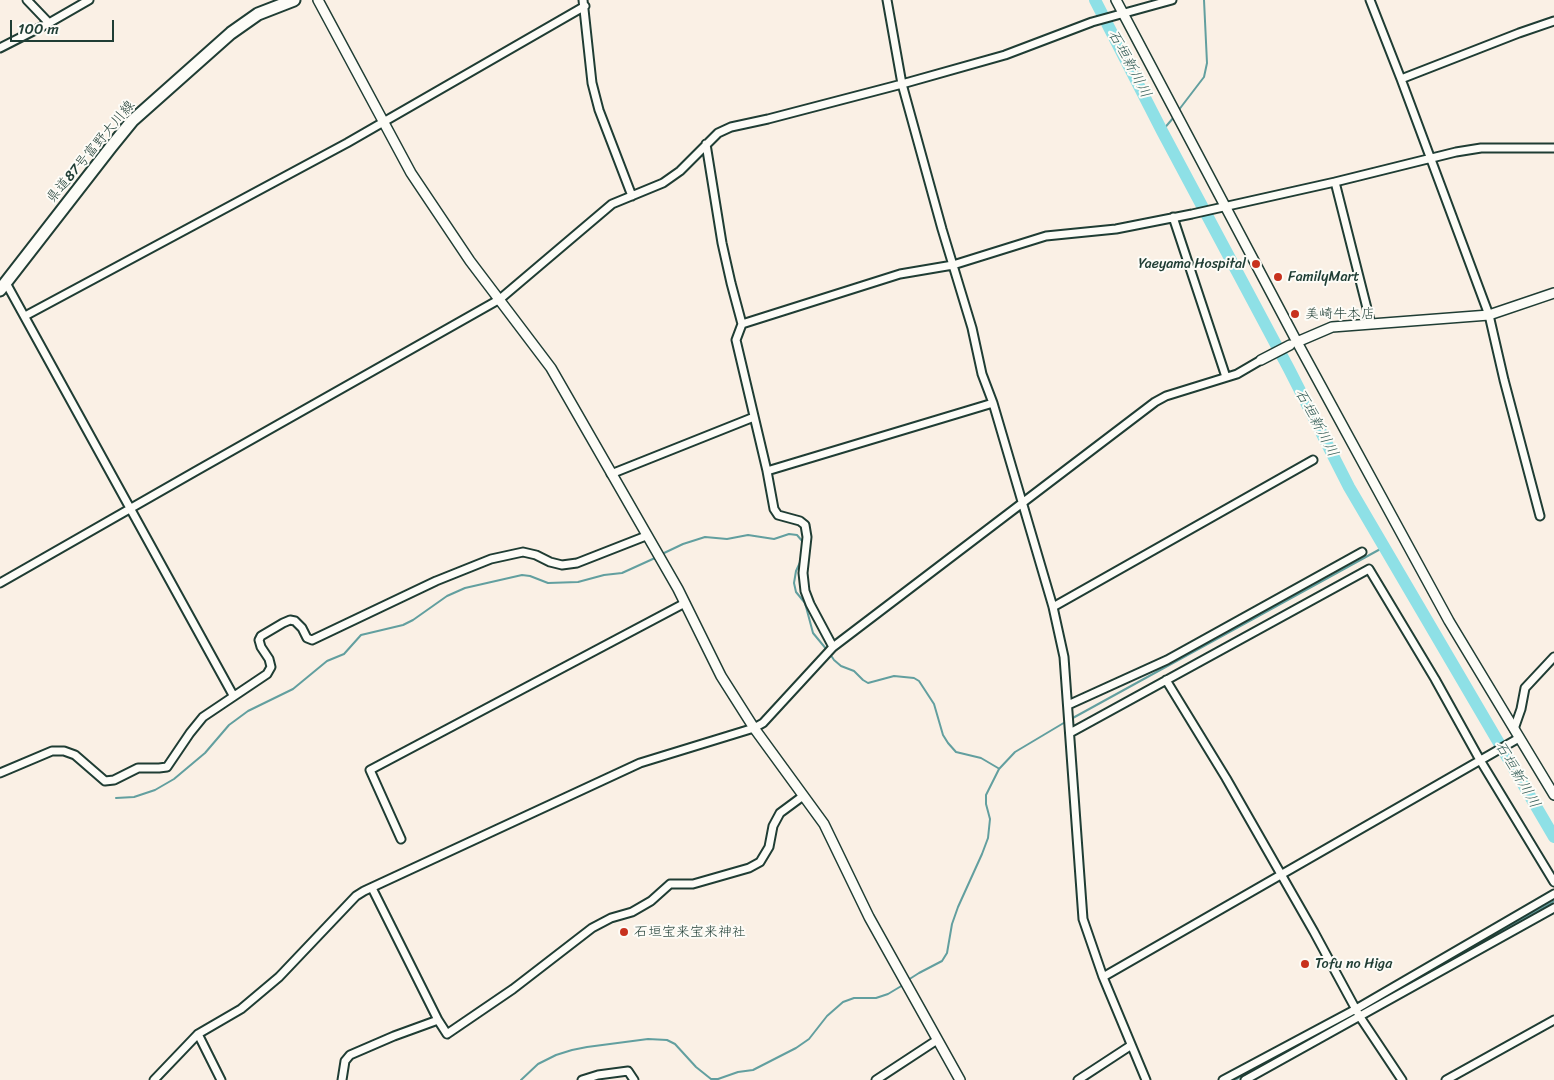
<!DOCTYPE html>
<html>
<head>
<meta charset="utf-8">
<style>
	body { margin:0 }
	#map { position:relative; width:1554px; height:1080px; overflow:hidden; background:#faf0e5; font-family:Sriracha,sans-serif }
	canvas { display:block }
	.scale { position:absolute; left:10px; top:20px; width:104px; height:22px; box-sizing:border-box; border:2px solid #1f3d34; border-top:0; padding-left:6px; font-size:15px; line-height:18px; white-space:nowrap; color:#1f3d34; -webkit-text-stroke:4px #fdfcf7; paint-order:stroke }
</style>
</head>
<body>
<div id="map">
<canvas width="1554" height="1080"></canvas>
<div class="scale">100 m</div>
</div>
<script>
const g = document.querySelector('canvas').getContext('2d');
g.lineJoin = 'round';
function toPath(rows) {
  const path = new Path2D();
  for (const r of rows) {
    path.moveTo(r[0], r[1]);
    for (let i = 2; i < r.length; i += 2) path.lineTo(r[i], r[i + 1]);
  }
  return path;
}
function trace(path, color, width, dash) {
  g.strokeStyle = color;
  g.lineWidth = width;
  g.lineCap = dash ? 'butt' : 'round';
  g.setLineDash(dash || []);
  g.stroke(path);
}
function drawText(font, color, halo, rows, align = 'center') {
  g.font = font + ' Sriracha,"Klee One",sans-serif';
  g.lineWidth = 4;
  g.setLineDash([]);
  g.textBaseline = 'middle';
  g.strokeStyle = halo;
  g.fillStyle = color;
  for (const [text, x, y, turn = 0] of rows) {
    g.save();
    g.translate(x, y);
    g.rotate((+turn || 0) * Math.PI / 180);
    g.textAlign = isNaN(turn) ? turn : align;
    if (halo) g.strokeText(text, 0, 0);
    g.fillText(text, 0, 0);
    g.restore();
  }
}
const stream = toPath([
	[1178,111,1204,77,1207,63,1204,0],
	[1162,131,1174,117],
	[662,554,683,544,705,537,727,539,748,535,774,539,789,534,797,535,803,542],
	[802,558,796,571,794,583,796,592,805,603,813,633,827,650],
	[830,654,834,660,841,666,854,671,863,680,868,683,894,676,914,678,919,681,934,704,943,735,948,743,956,752,981,758,998,768],
	[1071,719,1384,547],
	[116,798,134,797,155,790,174,779,205,753,229,725,248,711,293,689,327,661,344,654,361,635,403,625,413,620,447,596,465,588,522,575,530,576,548,583,578,582,604,575,622,573,655,558],
	[1420,976,1554,901],
	[908,980,919,973,942,961,947,953,952,924,958,907,982,854,988,838,990,819,986,804,986,795,999,769,1015,752,1067,721],
	[521,1080,538,1064,556,1055,572,1050,587,1047,648,1039,667,1040,675,1044,696,1067,711,1079,718,1079,738,1072,753,1070,796,1048,809,1039,827,1016,843,1002,854,998,876,998,888,994,903,985],
	[1235,1080,1313,1036]
]);
const river = toPath([
	[1095,0,1162,131,1289,369,1349,487,1554,837]
]);
const minor = toPath([
	[27,0,49,23],
	[583,0,592,83,599,110,632,196],
	[887,0,902,84,942,229,972,328,982,374,993,403,1053,607,1064,657,1083,919,1103,977,1146,1080],
	[1370,0,1401,79,1489,315,1504,380,1540,516],
	[0,48,49,23,89,0],
	[1401,79,1519,33,1554,21],
	[706,144,722,243,731,283,742,324,736,340,767,471,774,509,778,515,800,521,805,525,807,537,803,573,805,591,810,604,833,647],
	[1335,182,1371,324],
	[1173,217,1226,377],
	[6,283,233,695],
	[25,316,347,143,585,6],
	[742,324,900,274,953,265,1046,236,1116,229,1192,214,1335,182,1456,152,1481,148,1554,148],
	[767,471,993,403],
	[611,474,754,417],
	[0,583,196,471,500,299,612,204,663,183,680,171,718,133,731,127,768,119,902,84,1005,55,1092,22,1172,0],
	[1053,607,1313,460],
	[1166,680,1226,778,1314,932,1360,1017,1402,1080],
	[1068,705,1167,660,1362,552],
	[1514,729,1521,709,1525,688,1554,657],
	[1070,733,1369,569,1435,679,1480,760,1554,882],
	[0,773,52,751,64,751,75,755,105,781,114,780,138,768,159,768,167,767,190,733,203,717,267,674,271,667,269,659,261,647,259,640,261,636,283,623,290,620,295,621,302,628,307,638,312,640,436,581,491,559,523,552,536,555,550,562,562,565,577,563,646,536],
	[401,839,370,770,685,603],
	[372,888,438,1020,447,1034,513,989,592,928,611,918,632,912,651,901,670,884,693,884,749,868,760,862,769,847,773,826,780,813,803,796],
	[1103,977,1519,738],
	[198,1034,221,1080],
	[154,1080,198,1034,241,1009,279,977,356,896,364,891,640,763,754,728,763,723,833,647,1155,402,1166,396,1237,374,1261,360],
	[342,1080,345,1061,350,1055,394,1036,438,1020],
	[582,1080,598,1075,628,1071,634,1080],
	[876,1080,937,1040],
	[1078,1080,1130,1046],
	[1223,1080,1356,1009,1554,894],
	[1245,1080,1554,908],
	[1446,1080,1554,1020]
]);
const tertiary = toPath([
	[318,0,411,173,470,261,551,368,678,589,721,676,754,728,824,824,869,917,960,1080],
	[1116,0,1297,342,1449,621,1554,795],
	[1297,342,1332,327,1489,315,1554,293],
	[1261,360,1290,345]
]);
const primary = toPath([
	[0,290,111,147,132,121,231,33,258,14,294,0]
]);
const markers = [
	[1256,264,5,"#c8321e"],
	[1278,277,5,"#c8321e"],
	[1295,314,5,"#c8321e"],
	[624,932,5,"#c8321e"],
	[1305,964,5,"#c8321e"]
];
const streetNames = [
	["県道87号富野大川線",91,152,-50]
];
const poiNames = [
	["Yaeyama Hospital",1246,264,"right"],
	["FamilyMart",1288,277],
	["美崎牛本店",1305,314],
	["石垣宝来宝来神社",634,932],
	["Tofu no Higa",1315,964]
];
const waterNames = [
	["石垣新川川",1129,64,62],
	["石垣新川川",1316,423,62],
	["石垣新川川",1517,775,60]
];
trace(stream, '#629f9f', 2);
trace(river, '#8ee0e6', 12);
trace(minor, '#1f3d34', 11);
trace(tertiary, '#1f3d34', 12);
trace(primary, '#1f3d34', 15);
trace(minor, '#fdfcf7', 7);
trace(tertiary, '#fdfcf7', 9);
trace(primary, '#fdfcf7', 11);
for (const [x, y, r, color] of markers) {
  const dot = new Path2D();
  dot.arc(x, y, r, 0, 2 * Math.PI);
  g.fillStyle = color;
  g.fill(dot);
  trace(dot, '#fdfcf7', 2);
}
drawText('14px', '#1f3d34', '#fdfcf7', streetNames);
drawText('14px', '#1f3d34', '#fdfcf7', poiNames, 'left');
drawText('italic 15px', '#355e58', '#fdfcf7', waterNames);
</script>
</body>
</html>
